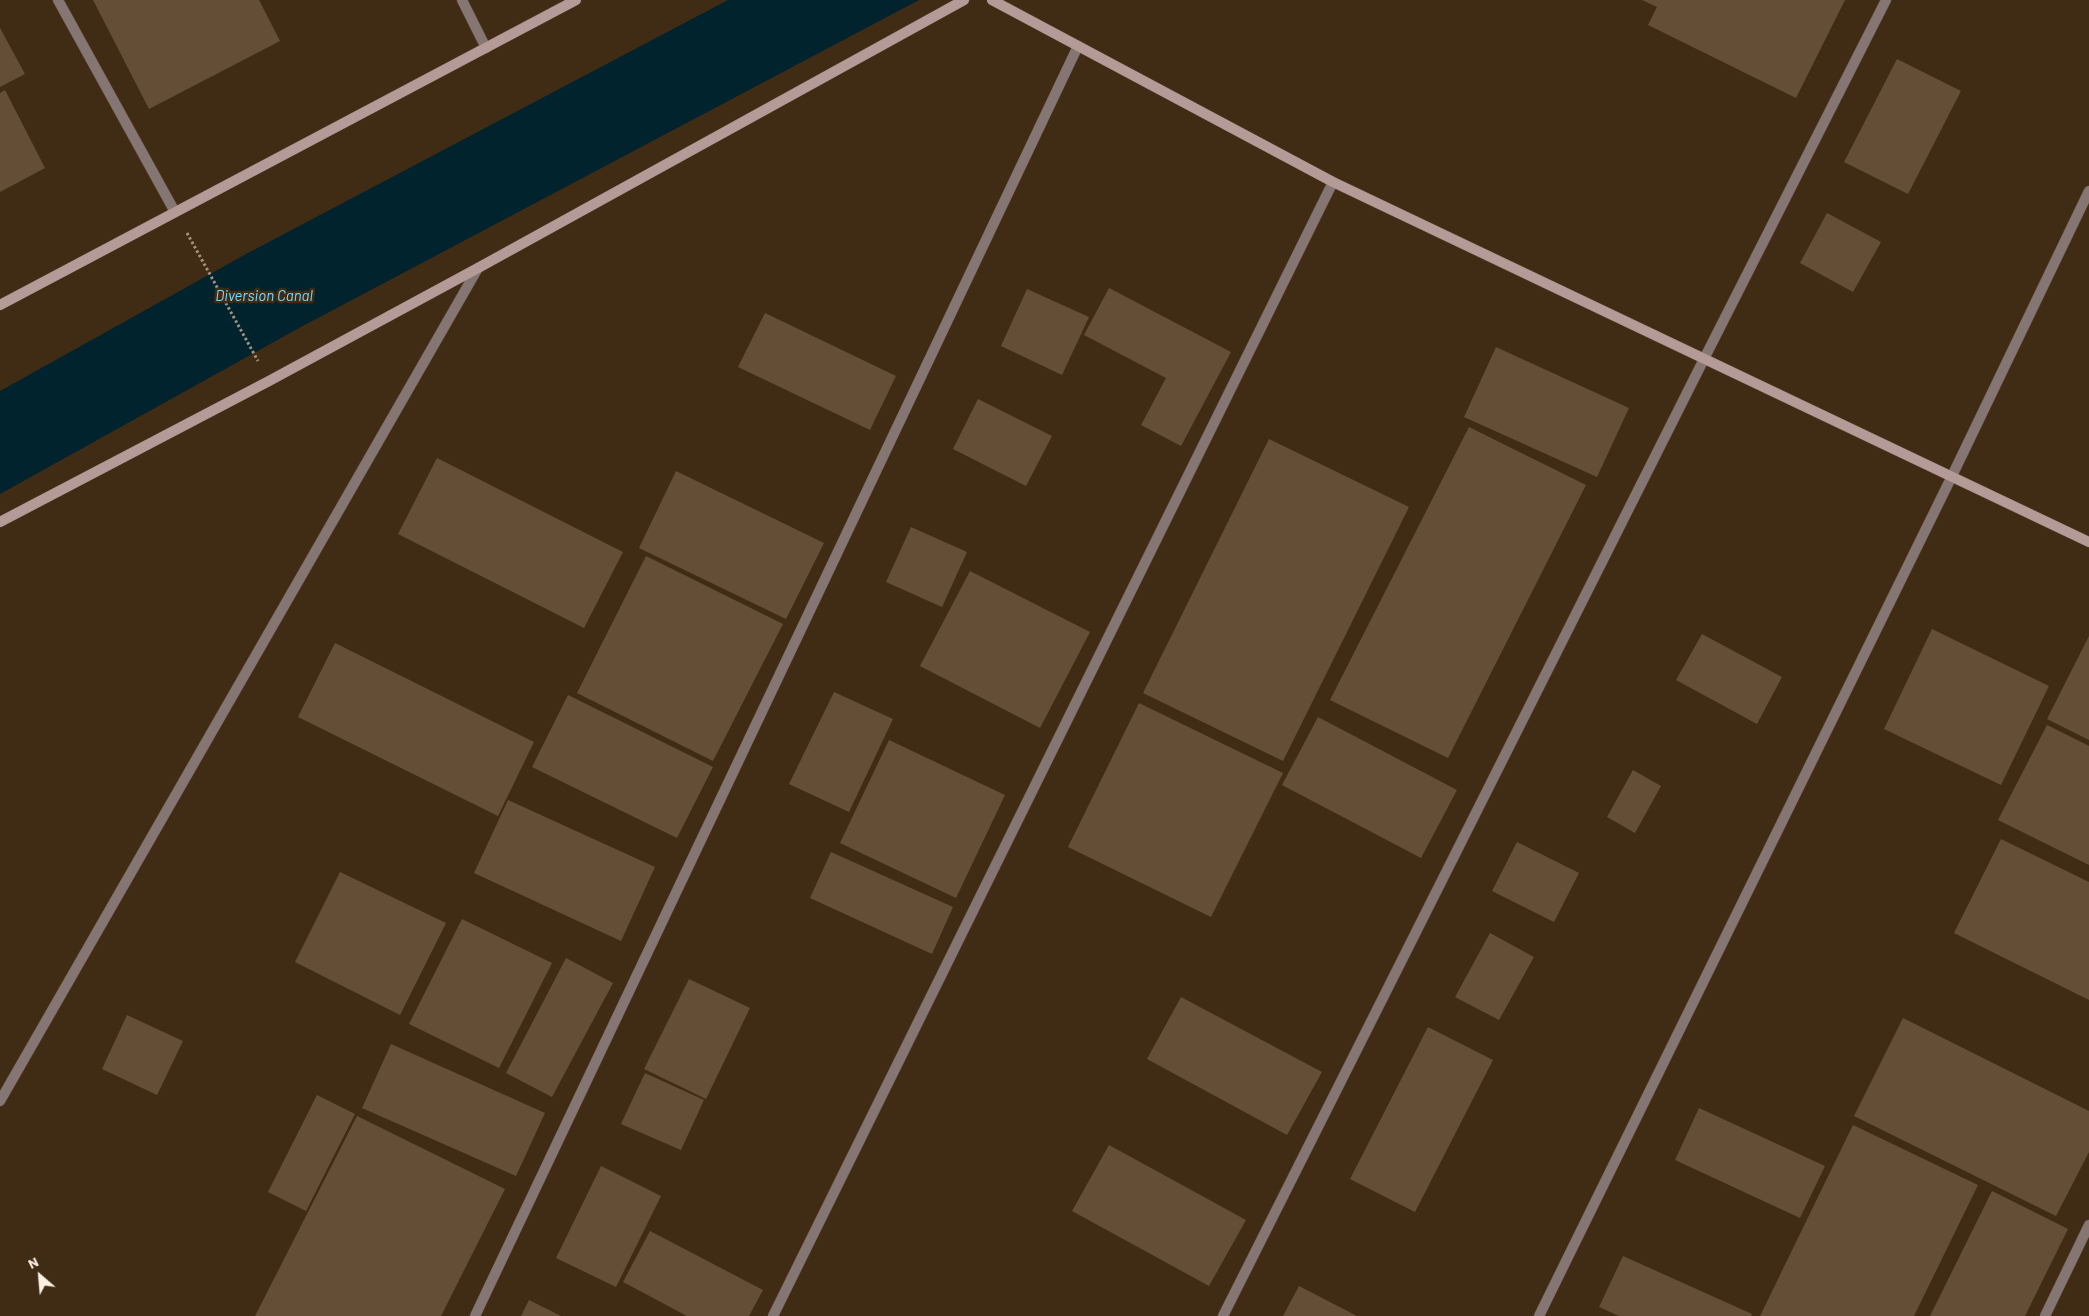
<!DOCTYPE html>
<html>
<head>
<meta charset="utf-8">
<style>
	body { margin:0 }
	#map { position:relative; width:2089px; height:1316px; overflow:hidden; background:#402c14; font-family:Barlow,sans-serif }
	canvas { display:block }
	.north { position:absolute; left:15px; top:1251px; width:50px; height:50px; -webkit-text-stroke:4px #402c14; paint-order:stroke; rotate:333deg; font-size:14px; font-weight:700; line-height:20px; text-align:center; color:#fcf0e2 }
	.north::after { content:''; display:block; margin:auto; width:18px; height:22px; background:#fcf0e2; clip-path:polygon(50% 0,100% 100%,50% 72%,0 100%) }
</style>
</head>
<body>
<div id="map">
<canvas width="2089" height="1316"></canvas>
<div class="north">N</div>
</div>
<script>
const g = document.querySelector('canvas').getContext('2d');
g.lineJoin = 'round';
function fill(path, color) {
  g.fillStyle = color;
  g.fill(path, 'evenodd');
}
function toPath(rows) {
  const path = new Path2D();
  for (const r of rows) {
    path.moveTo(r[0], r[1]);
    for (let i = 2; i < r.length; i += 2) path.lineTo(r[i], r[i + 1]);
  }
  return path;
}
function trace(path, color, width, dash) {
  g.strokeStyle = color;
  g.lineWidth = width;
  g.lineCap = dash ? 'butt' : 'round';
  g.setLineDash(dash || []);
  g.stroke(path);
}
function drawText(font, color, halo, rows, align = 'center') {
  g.font = font + ' Barlow,sans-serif';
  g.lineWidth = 5;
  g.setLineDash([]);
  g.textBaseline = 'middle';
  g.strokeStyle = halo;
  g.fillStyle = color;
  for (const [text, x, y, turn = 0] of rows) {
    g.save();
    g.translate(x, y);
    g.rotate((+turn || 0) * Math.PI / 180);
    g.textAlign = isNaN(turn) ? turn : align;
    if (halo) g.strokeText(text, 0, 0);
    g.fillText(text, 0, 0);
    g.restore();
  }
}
const water = toPath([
	[728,0,919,0,299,328,0,494,0,391,248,253]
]);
const building = toPath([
	[93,0,259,0,280,41,149,109],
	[1642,0,1845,0,1796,98,1648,25,1657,7],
	[0,28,25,74,0,87],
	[1897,59,1961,91,1908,194,1844,162],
	[5,90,45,168,0,192,0,93],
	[1827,213,1881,242,1853,292,1800,263],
	[1109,288,1231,352,1181,446,1141,425,1166,378,1084,335],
	[1027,289,1089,317,1062,375,1001,346],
	[765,313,896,376,870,430,738,367],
	[1496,347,1629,408,1597,477,1464,417],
	[978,399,1052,436,1026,486,953,449],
	[1469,427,1586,485,1448,758,1330,700],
	[1269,439,1409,507,1283,761,1143,693],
	[437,458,623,552,584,628,398,534],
	[676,471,824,543,786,619,639,548],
	[911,527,967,552,942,607,886,582],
	[646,556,783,624,713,761,577,693],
	[970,571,1090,632,1040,728,920,666],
	[1932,629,2049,686,2001,785,1884,729],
	[1702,634,1782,677,1757,724,1676,680],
	[2089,636,2089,740,2047,719],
	[335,643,534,742,498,816,298,717],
	[834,692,893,719,849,812,789,784],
	[568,695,713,767,677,838,532,767],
	[1139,703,1283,773,1211,917,1068,847],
	[1318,717,1457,790,1421,858,1282,785],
	[2047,725,2089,746,2089,865,1998,820],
	[889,740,1005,795,956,898,840,843],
	[1633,770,1661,786,1635,833,1607,817],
	[508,800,655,867,621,941,474,873],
	[2001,839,2089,882,2089,1000,1954,933],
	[1517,842,1579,873,1554,922,1492,891],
	[831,852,953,907,932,954,810,898],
	[340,872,446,923,400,1015,295,962],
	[462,919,552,963,499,1068,409,1024],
	[1490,933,1534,957,1499,1020,1455,997],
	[566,958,613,983,552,1097,506,1073],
	[689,979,750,1008,706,1099,644,1069],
	[1181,997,1322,1072,1287,1135,1147,1059],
	[127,1015,183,1041,157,1095,102,1069],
	[1903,1018,2089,1111,2089,1152,2056,1216,1854,1116],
	[1428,1027,1493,1060,1415,1212,1350,1179],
	[391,1044,545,1113,516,1176,362,1108],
	[645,1073,704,1100,681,1150,621,1124],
	[317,1095,355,1114,306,1211,268,1192],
	[1699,1108,1825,1166,1800,1218,1675,1160],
	[357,1116,505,1189,441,1316,255,1316],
	[1853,1125,1978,1185,1914,1316,1760,1316],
	[1109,1145,1246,1220,1209,1286,1072,1211],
	[601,1166,661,1196,616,1287,556,1258],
	[1992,1191,2068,1229,2025,1316,1930,1316],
	[650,1231,763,1290,749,1316,687,1316,623,1282],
	[1623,1256,1752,1314,1751,1316,1619,1316,1599,1307],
	[1299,1286,1357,1316,1283,1316],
	[529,1300,561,1316,521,1316]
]);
const path = toPath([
	[187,233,258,361]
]);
const street = toPath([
	[58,0,175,212],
	[462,0,486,48],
	[0,1101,478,268],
	[475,1316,1078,46],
	[773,1316,1333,182],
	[1223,1316,1704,359,1886,0],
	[1539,1316,1952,476,2089,191],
	[2045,1316,2089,1225]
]);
const secondary = toPath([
	[992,0,1333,182,2089,542],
	[0,305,576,0],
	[0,522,269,381,478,268,964,0]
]);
const waterNames = [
	["Diversion Canal",264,296]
];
fill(water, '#01232d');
fill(building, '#644f36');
trace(street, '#5a4731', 11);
trace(secondary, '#5a4731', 11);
trace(path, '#a2927f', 3, [2.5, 2.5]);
trace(street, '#857573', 10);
trace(secondary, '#b59b97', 10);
drawText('italic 15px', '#73dbfe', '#402c14', waterNames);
</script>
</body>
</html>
